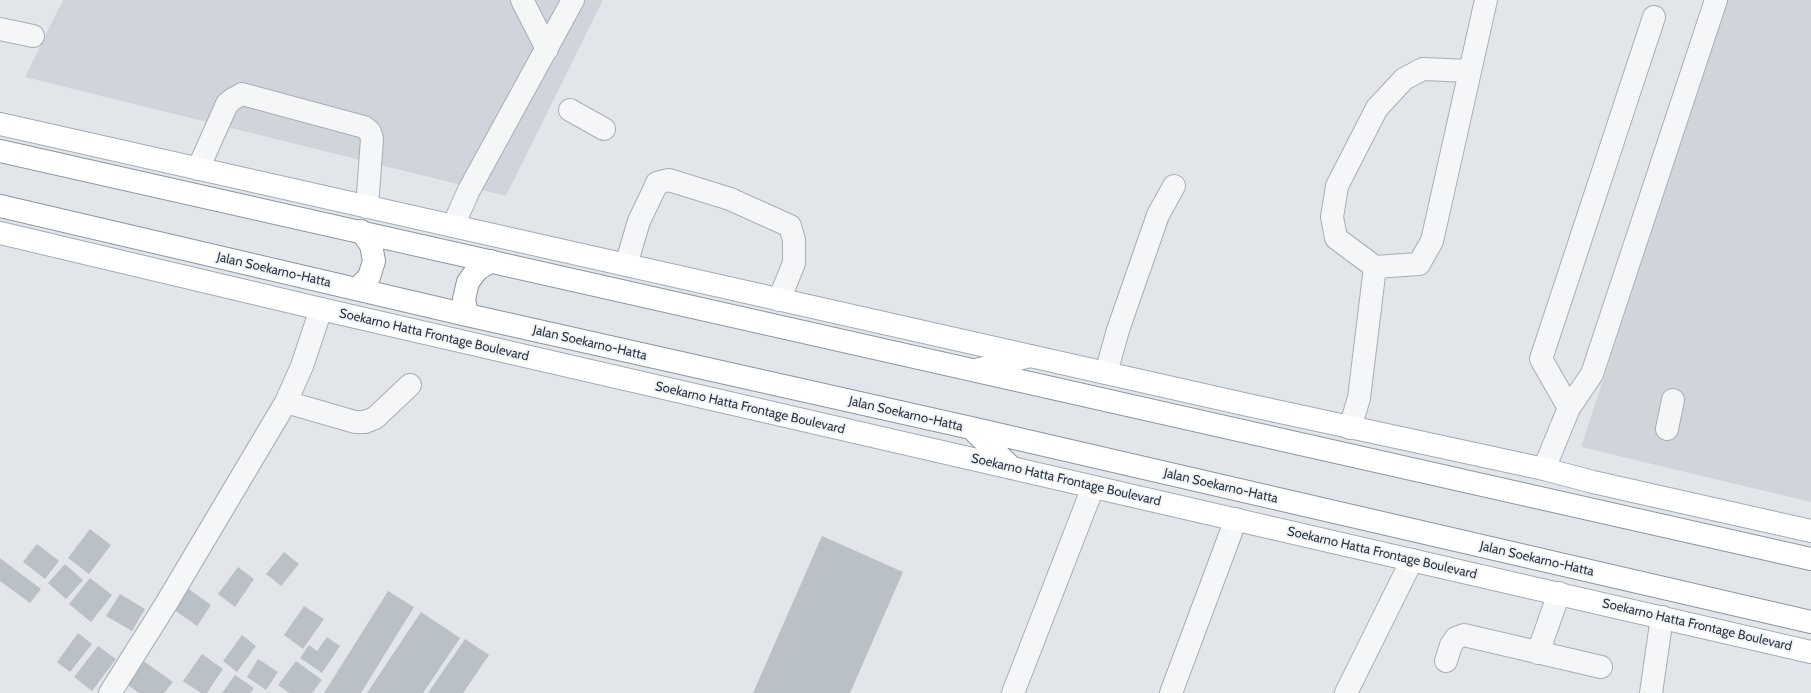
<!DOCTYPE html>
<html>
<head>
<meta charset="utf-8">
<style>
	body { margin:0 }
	canvas { display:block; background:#e2e6ea }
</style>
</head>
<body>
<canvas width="1811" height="693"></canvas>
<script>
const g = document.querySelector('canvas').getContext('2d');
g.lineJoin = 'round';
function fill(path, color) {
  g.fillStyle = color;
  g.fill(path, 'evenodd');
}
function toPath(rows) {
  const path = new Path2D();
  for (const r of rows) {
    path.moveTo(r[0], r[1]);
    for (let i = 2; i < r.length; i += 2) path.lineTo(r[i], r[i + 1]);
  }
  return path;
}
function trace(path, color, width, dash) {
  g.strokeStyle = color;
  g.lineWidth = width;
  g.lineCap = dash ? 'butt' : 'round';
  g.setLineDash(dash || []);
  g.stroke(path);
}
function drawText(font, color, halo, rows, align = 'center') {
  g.font = font + ' Cabin,sans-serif';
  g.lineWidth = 4;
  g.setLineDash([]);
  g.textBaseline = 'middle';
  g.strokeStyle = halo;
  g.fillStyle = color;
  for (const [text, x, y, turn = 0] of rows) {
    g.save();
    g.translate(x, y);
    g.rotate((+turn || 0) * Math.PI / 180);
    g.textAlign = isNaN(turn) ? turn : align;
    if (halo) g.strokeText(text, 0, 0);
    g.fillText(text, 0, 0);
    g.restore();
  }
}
const built = toPath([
	[63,0,603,0,506,196,25,77],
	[1728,0,1811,0,1811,502,1581,447]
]);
const building = toPath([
	[90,529,111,545,89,574,68,558],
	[822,536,903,572,850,693,753,693],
	[37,544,59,561,45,579,23,562],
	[284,552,299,564,281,586,266,574],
	[0,558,41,589,30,603,0,581],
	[65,564,83,580,66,599,48,583],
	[238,567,254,579,235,607,218,594],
	[90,578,112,595,91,622,69,604],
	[185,586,211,605,197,626,170,607],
	[388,591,414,607,361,693,324,693],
	[120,594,145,609,132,631,106,616],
	[304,606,324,619,303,649,284,635],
	[421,612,460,638,423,693,367,693],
	[78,633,92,644,70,672,57,662],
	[242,635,256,646,237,672,223,661],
	[327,637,340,646,322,673,300,658,309,645,317,651],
	[465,639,489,655,463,693,428,693],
	[98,646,116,659,92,691,74,677],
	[202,654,223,669,207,693,201,693,183,681],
	[258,659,278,672,266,690,247,677],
	[142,660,173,682,164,693,139,693,125,683],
	[296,661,322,680,312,693,289,693,278,685],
	[235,675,254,688,250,693,222,693]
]);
const minor = toPath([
	[522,0,547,49],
	[0,29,33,36],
	[570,110,604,129],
	[198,169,227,104,233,99,242,94,364,127,370,132,372,139,367,207],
	[453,226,469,190,573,0],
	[626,265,639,221,653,192,657,183,669,180,730,199,790,226,794,240,794,263,779,300],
	[1375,267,1336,238,1332,217,1337,186,1377,108,1404,79,1423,69,1470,71],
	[1106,373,1118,330,1158,215,1174,186],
	[286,402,355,422,365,422,375,418,410,385],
	[1569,408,1541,359,1654,17],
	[1350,428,1359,398,1375,267,1419,264,1432,241,1486,0],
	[1667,429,1673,400],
	[1544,469,1569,408,1592,374,1716,0],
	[1538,653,1559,593],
	[1446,661,1451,645,1456,638,1464,635,1601,667],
	[110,693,166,604,286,402,302,366,321,309],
	[1013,693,1093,487],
	[1171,693,1236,519],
	[1346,693,1412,560],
	[1651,693,1662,617]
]);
const major = toPath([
	[0,124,1248,405,1544,469,1593,482,1811,531],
	[0,233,321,309,1811,652]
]);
const highway = toPath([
	[0,151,1811,559],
	[0,206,467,315,971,428,1811,622],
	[357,289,369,277,374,261,371,245,361,231],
	[467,315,464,299,468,282,477,270,491,261],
	[980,369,1030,356],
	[971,428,1012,468]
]);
const streetNames = [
	["Jalan Soekarno-Hatta",274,270,13],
	["Soekarno Hatta Frontage Boulevard",434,335,13],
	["Jalan Soekarno-Hatta",590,343,13],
	["Soekarno Hatta Frontage Boulevard",750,408,13],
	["Jalan Soekarno-Hatta",906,414,13],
	["Soekarno Hatta Frontage Boulevard",1066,480,13],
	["Jalan Soekarno-Hatta",1221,486,13],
	["Soekarno Hatta Frontage Boulevard",1382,553,13],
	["Jalan Soekarno-Hatta",1537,559,13],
	["Soekarno Hatta Frontage Boulevard",1697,625,13]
];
fill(built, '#d0d5db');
fill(building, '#b9c0c6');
trace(minor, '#a7aeb4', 24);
trace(major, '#a1acb5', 24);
trace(highway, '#8a96a0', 24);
trace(minor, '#f4f6f8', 22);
trace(major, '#fff', 22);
trace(highway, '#fff', 22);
drawText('13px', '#2a3641', '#f1f4f7', streetNames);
</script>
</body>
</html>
